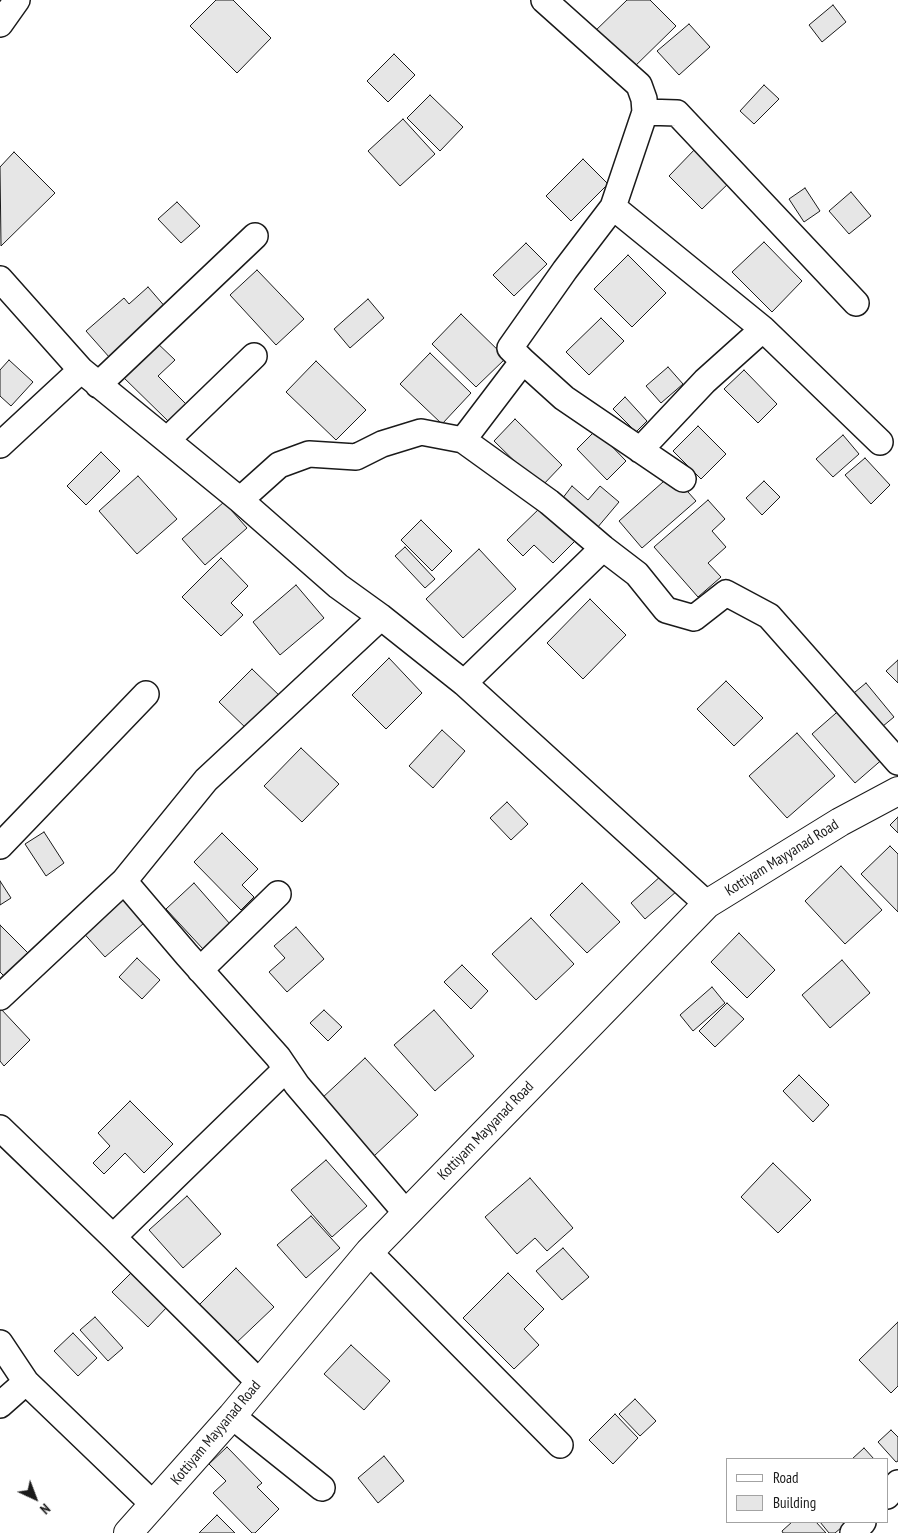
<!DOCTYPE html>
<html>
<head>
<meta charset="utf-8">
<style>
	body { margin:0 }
	#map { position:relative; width:898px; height:1533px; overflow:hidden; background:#fff; font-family:"PT Sans Narrow",sans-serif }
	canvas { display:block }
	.legend { position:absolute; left:726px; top:1458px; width:162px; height:65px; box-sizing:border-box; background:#fff; border:1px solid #a3a3a3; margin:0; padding:6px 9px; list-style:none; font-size:15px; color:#1a1a1a }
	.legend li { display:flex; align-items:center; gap:10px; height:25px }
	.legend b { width:25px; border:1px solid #a3a3a3 }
	.north { position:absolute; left:10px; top:1473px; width:50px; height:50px; -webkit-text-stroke:4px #fff; paint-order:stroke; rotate:137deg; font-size:14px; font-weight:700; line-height:20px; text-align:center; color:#1a1a1a }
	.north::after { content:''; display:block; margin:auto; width:18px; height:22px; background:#1a1a1a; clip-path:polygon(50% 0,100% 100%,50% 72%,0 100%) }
</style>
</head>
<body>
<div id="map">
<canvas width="898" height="1533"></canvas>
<ul class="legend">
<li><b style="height:6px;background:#fff"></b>Road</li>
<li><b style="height:14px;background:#e6e6e6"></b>Building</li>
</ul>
<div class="north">N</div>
</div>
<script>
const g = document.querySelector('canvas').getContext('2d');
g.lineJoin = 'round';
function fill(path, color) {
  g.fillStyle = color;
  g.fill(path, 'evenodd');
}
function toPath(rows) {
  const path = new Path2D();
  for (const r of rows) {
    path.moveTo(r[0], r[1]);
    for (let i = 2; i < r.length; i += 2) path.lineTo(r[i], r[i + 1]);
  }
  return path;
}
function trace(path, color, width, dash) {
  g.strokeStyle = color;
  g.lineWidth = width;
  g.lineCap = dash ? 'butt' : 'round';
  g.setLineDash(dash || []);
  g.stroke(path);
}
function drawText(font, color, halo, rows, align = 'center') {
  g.font = font + ' "PT Sans Narrow",sans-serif';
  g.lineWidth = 4;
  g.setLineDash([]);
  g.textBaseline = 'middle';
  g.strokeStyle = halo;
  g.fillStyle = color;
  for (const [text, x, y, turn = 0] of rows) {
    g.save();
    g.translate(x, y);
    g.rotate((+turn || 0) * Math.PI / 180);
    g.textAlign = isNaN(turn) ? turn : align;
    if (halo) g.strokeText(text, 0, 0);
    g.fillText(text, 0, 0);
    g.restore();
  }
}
const building = toPath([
	[216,0,233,0,271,38,237,73,190,26,216,0],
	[627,0,650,0,676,26,629,72,592,34,627,0],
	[833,5,846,22,822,42,809,25,833,5],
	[689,24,710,47,679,75,657,51,689,24],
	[394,54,415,75,388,102,367,81,394,54],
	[764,85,779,99,754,124,740,111,764,85],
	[430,95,463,127,440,151,407,118,430,95],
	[403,119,435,154,400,186,368,151,403,119],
	[698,146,732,180,702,209,669,176,698,146],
	[14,152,55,193,1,246,0,167,14,152],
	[583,159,608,184,571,221,546,196,583,159],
	[805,188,820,211,804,222,789,199,805,188],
	[851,192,871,216,849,234,829,211,851,192],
	[177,202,200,226,181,243,158,219,177,202],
	[764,242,802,281,772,312,732,272,764,242],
	[526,243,547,264,514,296,493,275,526,243],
	[628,255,666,293,632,327,594,289,628,255],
	[257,270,304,319,276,345,230,295,257,270],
	[148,287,167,309,110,358,86,331,124,298,129,304,148,287],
	[368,299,384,318,350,348,334,329,368,299],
	[461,314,506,358,476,387,432,344,461,314],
	[601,318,624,341,589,375,566,352,601,318],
	[154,340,175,360,158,376,186,404,168,421,120,374,154,340],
	[430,353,471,393,442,424,400,384,430,353],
	[9,360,33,382,11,406,0,396,0,370,9,360],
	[316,361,366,410,336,440,286,392,316,361],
	[668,367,683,384,661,403,646,386,668,367],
	[744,370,777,404,758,423,724,389,744,370],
	[625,397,647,421,636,432,613,409,625,397],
	[515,419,562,465,541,487,494,441,515,419],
	[698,426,726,454,701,479,673,451,698,426],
	[596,430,626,461,607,480,577,449,596,430],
	[843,435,859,454,833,477,816,459,843,435],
	[101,452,120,471,86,505,67,486,101,452],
	[865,458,890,485,871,504,845,475,865,458],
	[672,474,696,501,642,548,619,521,672,474],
	[138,476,177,519,137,554,99,511,138,476],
	[764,481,780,497,762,515,746,498,764,481],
	[572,486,588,500,600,486,619,502,597,528,562,499,572,486],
	[708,500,725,519,712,531,726,547,708,563,721,577,698,597,654,547,708,500],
	[224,502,247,528,205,565,182,539,224,502],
	[542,506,576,540,553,563,534,545,523,556,507,540,542,506],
	[421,520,452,551,432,571,401,540,421,520],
	[405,547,435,579,425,588,395,556,405,547],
	[479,549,516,589,463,638,426,599,479,549],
	[221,558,248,586,231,603,243,615,221,636,182,597,221,558],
	[296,585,324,618,280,655,253,622,296,585],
	[590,599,626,635,583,679,547,643,590,599],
	[389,658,422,693,386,729,352,695,389,658],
	[898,660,898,683,886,671,898,660],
	[252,669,283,699,250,732,219,702,252,669],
	[726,681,763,718,734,746,697,709,726,681],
	[866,683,894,717,877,731,849,697,866,683],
	[843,707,885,757,855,783,812,734,843,707],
	[442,730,465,751,433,788,409,766,442,730],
	[797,733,835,776,787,818,749,776,797,733],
	[301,748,339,784,302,822,264,786,301,748],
	[507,802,528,824,511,840,490,818,507,802],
	[898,817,898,833,890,825,898,817],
	[44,832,64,863,46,876,25,844,44,832],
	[222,833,258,869,242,885,254,897,241,910,194,862,222,833],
	[890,846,898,854,898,912,861,874,890,846],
	[841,866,882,910,845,944,805,901,841,866],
	[662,875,677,891,645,919,631,903,662,875],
	[0,881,11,898,0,905,0,881],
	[194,883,230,924,203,949,166,909,194,883],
	[582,883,620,922,587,953,550,915,582,883],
	[119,895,144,923,105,957,80,929,119,895],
	[531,918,574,964,536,1000,492,954,531,918],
	[0,925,31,956,7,979,0,972,0,925],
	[296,927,324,959,287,992,269,972,285,958,274,946,296,927],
	[739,933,775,970,747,998,711,962,739,933],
	[137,958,160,980,142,999,119,977,137,958],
	[842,960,870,993,830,1028,802,995,842,960],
	[462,965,488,991,471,1009,444,982,462,965],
	[712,987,725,1003,693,1031,680,1015,712,987],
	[727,1003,744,1019,715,1047,699,1031,727,1003],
	[0,1008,30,1040,4,1066,0,1061,0,1008],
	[324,1010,342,1027,328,1041,310,1023,324,1010],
	[434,1010,474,1056,435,1091,394,1045,434,1010],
	[365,1058,418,1115,374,1156,321,1099,365,1058],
	[799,1075,829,1105,813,1122,783,1091,799,1075],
	[130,1101,173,1144,144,1173,125,1153,104,1174,93,1163,110,1146,98,1133,130,1101],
	[326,1160,367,1206,332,1237,291,1190,326,1160],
	[773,1163,811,1200,778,1233,741,1197,773,1163],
	[530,1178,573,1228,547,1251,535,1238,517,1254,485,1217,530,1178],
	[187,1196,221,1234,183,1268,149,1230,187,1196],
	[311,1216,340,1248,306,1278,277,1245,311,1216],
	[563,1248,589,1277,562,1300,536,1271,563,1248],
	[236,1268,274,1307,234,1345,197,1307,236,1268],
	[132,1272,168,1306,148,1327,112,1292,132,1272],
	[508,1273,544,1309,524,1329,539,1345,514,1369,463,1318,508,1273],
	[95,1317,123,1348,108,1361,80,1330,95,1317],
	[898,1322,898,1386,891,1393,859,1360,898,1322],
	[73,1333,97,1358,78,1376,54,1351,73,1333],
	[351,1345,390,1381,364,1410,324,1374,351,1345],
	[635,1399,656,1421,640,1436,619,1414,635,1399],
	[615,1414,638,1438,613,1464,589,1440,615,1414],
	[891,1430,898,1437,898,1461,896,1462,878,1442,891,1430],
	[227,1447,262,1483,257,1487,279,1509,255,1533,252,1533,213,1493,226,1481,209,1464,227,1447],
	[864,1448,874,1459,852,1459,864,1448],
	[384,1456,404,1481,378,1503,358,1478,384,1456],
	[217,1515,235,1533,199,1533,217,1515],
	[792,1522,816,1522,826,1533,783,1533,782,1531,792,1522],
	[820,1522,848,1522,835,1533,829,1533,820,1522]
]);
const minor = toPath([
	[0,24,17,0],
	[645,112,677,113,856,303],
	[613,207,763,329,880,442],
	[0,279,81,370,240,500,338,586,381,617,464,683,707,904],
	[523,361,564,398,683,479],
	[98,385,255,236],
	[167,440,254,356],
	[463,440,549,502,603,548,637,574,666,610,694,618,726,593,769,616,898,762],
	[0,445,81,370],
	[640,450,705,381,763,329],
	[240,500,279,465,309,454,356,457,382,444,421,432,463,440,523,361,510,348,565,270,613,207,645,112,644,99,639,85,544,0],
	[464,683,603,548],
	[0,846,146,694],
	[124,881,187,955,278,1057,297,1085,406,1213],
	[200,970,278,894],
	[0,997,124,881,206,780,381,617],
	[0,1128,113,1237,259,1382],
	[113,1237,286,1069],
	[369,1252,560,1445],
	[0,1343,26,1382,154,1505],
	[0,1405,26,1382],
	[232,1416,322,1488],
	[887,1496,898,1483],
	[853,1533,863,1522]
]);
const tertiary = toPath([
	[128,1533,232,1416,369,1252,707,904,840,822,898,791]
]);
const streetNames = [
	["Kottiyam Mayyanad Road",782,858,-32],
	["Kottiyam Mayyanad Road",486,1131,-46],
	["Kottiyam Mayyanad Road",216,1433,-50]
];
fill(building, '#e6e6e6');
trace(building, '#1a1a1a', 1);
trace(minor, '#1a1a1a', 28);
trace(tertiary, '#1a1a1a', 30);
trace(minor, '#fff', 25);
trace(tertiary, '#fff', 28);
drawText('15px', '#1a1a1a', '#fff', streetNames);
</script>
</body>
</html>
